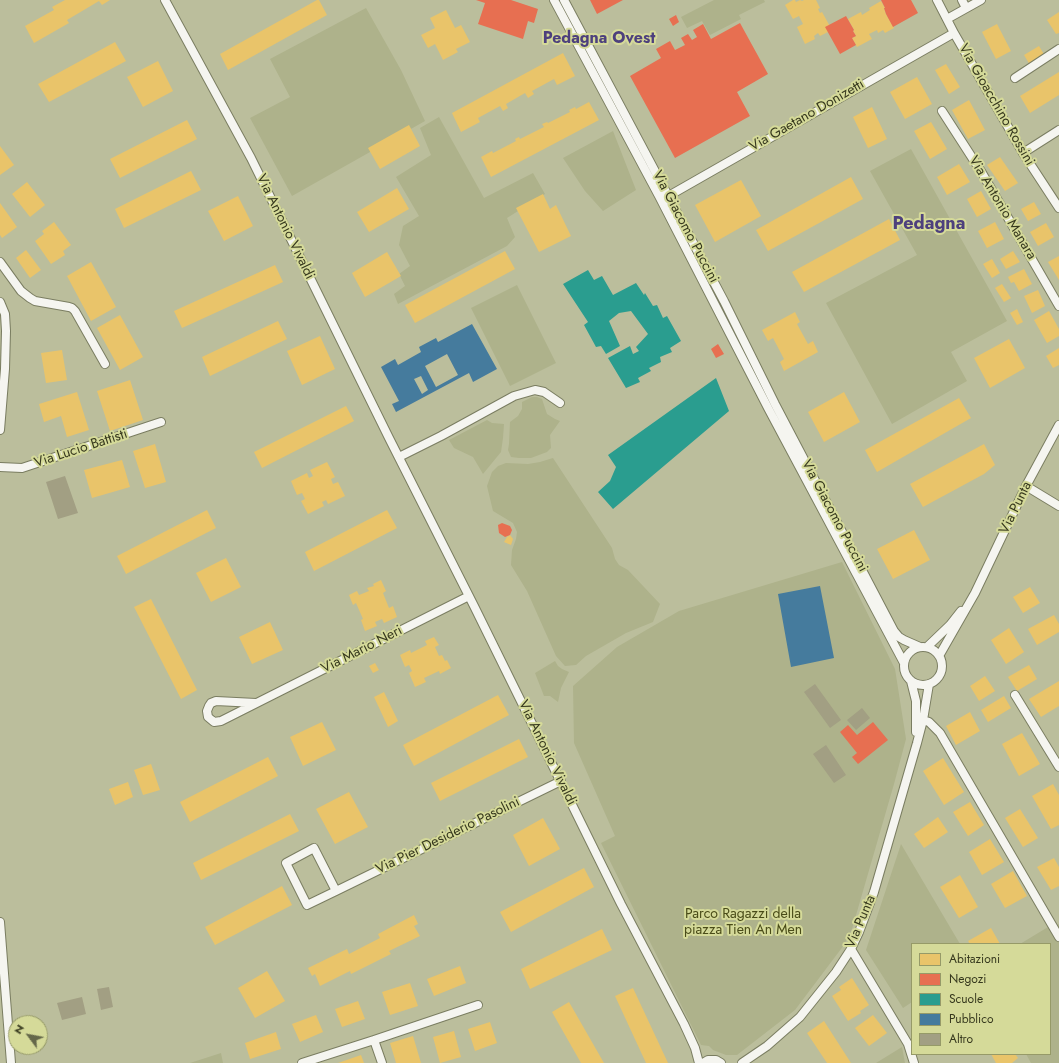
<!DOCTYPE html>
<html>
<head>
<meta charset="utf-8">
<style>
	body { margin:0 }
	#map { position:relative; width:1059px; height:1063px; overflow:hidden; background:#bbbe9c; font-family:Jost,sans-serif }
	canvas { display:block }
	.legend { position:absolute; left:911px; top:943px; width:140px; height:112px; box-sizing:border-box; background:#d5da99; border:1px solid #969a68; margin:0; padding:5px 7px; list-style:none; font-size:12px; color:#37391e }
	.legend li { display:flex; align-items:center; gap:8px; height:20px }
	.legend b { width:20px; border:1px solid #969a68 }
	.north { position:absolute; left:8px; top:1015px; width:40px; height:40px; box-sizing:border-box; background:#d5da99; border:1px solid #969a68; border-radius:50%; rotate:302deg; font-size:11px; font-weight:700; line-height:16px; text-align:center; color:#37391e }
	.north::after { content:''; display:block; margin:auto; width:14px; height:18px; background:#65684a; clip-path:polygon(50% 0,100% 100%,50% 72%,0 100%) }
</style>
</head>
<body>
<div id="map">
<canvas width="1059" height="1063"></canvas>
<ul class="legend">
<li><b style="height:11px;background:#e9c46a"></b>Abitazioni</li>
<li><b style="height:11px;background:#e76f51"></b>Negozi</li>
<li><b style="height:11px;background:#2a9d8f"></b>Scuole</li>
<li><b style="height:11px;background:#457b9d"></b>Pubblico</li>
<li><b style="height:11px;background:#a29f83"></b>Altro</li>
</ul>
<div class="north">N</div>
</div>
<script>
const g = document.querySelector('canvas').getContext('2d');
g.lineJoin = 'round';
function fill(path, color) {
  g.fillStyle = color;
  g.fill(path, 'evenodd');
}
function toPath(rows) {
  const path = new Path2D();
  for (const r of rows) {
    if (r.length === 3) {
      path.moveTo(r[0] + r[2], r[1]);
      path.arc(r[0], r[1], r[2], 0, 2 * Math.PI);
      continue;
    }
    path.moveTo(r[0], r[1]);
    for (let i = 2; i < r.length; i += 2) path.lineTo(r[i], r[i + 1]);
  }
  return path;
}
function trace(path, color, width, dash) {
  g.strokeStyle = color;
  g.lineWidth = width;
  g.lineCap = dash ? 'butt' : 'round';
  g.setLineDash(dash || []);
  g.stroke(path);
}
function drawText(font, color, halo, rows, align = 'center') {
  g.font = font + ' Jost,sans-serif';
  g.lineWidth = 4;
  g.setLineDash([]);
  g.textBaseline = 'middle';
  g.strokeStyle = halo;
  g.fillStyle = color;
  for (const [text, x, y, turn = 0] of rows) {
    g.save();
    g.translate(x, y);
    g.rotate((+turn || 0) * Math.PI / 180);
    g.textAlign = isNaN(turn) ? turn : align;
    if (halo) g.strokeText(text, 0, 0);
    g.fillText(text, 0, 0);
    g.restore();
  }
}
const green = toPath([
	[714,0,764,0,765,2,739,15,741,19,710,35,702,21,687,28,681,17],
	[366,8,401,70,425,121,292,196,250,118,290,97,270,59],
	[439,117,484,198,533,173,545,194,507,218,515,237,507,246,398,304,394,294,405,286,399,274,410,266,399,245,403,226,419,216,396,177,431,155,420,128],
	[613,131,636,190,603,211,585,191,563,158],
	[911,149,1007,321,951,352,967,381,892,424,826,303,917,255,870,171],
	[517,285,556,363,510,386,471,308],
	[532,397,537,397,542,399,547,414,555,419,560,421,550,435,551,448,547,452,531,458,519,458,511,457,508,450,509,444,510,422,518,416,522,409,522,402],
	[487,420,492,423,504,424,503,438,501,452,483,474,473,457,454,448,449,440],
	[553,458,612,548,615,559,619,565,628,570,660,604,653,622,626,633,586,656,576,665,565,666,556,656,527,591,511,565,512,550,516,539,517,532,513,523,493,511,487,486,492,472,498,466,506,463,528,464,540,462],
	[842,562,895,669,906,739,894,784,852,929,844,945,795,1010,737,1055,726,1055,713,1050,709,1046,701,1045,601,843,615,836,574,743,573,686,617,647,679,611],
	[555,661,558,666,562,669,569,672,561,688,558,702,550,696,544,696,535,673],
	[901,844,960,944,912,944,912,1002,903,1008,866,950],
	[1053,924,1055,926,1059,924,1059,1063,1031,1063,1026,1054,1050,1054,1050,944,1020,944],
	[902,1047,905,1063,876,1063],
	[221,1053,223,1063,190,1063]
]);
const homes = toPath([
	[65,0,110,0,102,5,99,1,67,20,69,23,34,43,25,26,54,10,52,7],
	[317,0,319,0,327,15,228,70,220,54],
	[793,0,795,0,796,2,800,0,802,1,804,0,816,0,820,8,818,9,820,13,822,12,832,30,820,36,818,33,814,36,815,39,805,44,797,27,803,24,799,16,793,19,785,5],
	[881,1,885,8,884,8,886,14,894,28,885,33,883,30,878,33,877,30,869,34,872,39,857,47,852,38,856,36,853,31,854,30,848,19,861,12,862,15,870,10,869,8],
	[446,10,455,28,461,25,470,42,456,49,458,52,443,60,435,44,428,48,421,35,435,28,430,18],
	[1059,12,1059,33,1056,34,1047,20],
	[997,24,1011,51,996,59,982,32],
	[115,42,126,61,49,102,38,84],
	[1039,46,1045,56,1030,65,1024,55],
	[563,53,575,76,557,85,554,79,532,91,534,94,528,98,525,93,506,104,508,108,503,111,500,106,478,118,480,122,461,132,452,113],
	[158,61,173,91,143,107,127,77],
	[946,64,960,87,949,94,935,70],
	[1059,72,1059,95,1030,113,1020,96],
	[917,77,932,104,905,119,890,92],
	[969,100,985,130,968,139,952,110],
	[589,102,599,120,491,177,481,157,492,151,493,153,516,141,515,139,519,137,520,139,544,127,542,124,547,122,548,123,570,112,569,110,575,107,576,109],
	[872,107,887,139,868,148,853,117],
	[187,120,197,139,120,178,110,159],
	[931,122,947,149,930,159,914,131],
	[409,125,420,146,380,169,368,148],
	[0,146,14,165,0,175],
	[1000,157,1018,183,1005,191,987,165],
	[959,164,970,182,947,195,937,177],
	[191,171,201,190,124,228,115,209],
	[851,177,863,199,768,251,756,230],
	[741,180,761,216,715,242,695,205],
	[27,182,45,205,30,217,12,194],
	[397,188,409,209,369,232,357,212],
	[981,191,991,209,977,217,967,199],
	[543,194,550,209,556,205,571,236,539,252,516,208],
	[238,196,253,226,224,241,208,211],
	[1034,202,1041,214,1028,221,1021,209],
	[0,203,17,227,2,238,0,235],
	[889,219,900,240,804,292,792,272],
	[54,222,71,245,63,251,65,255,51,264,35,241,44,234,42,231],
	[995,222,1004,239,987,248,978,231],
	[1046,223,1054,237,1038,246,1030,232],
	[26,250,41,270,30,278,16,258],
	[505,251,515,269,415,323,405,305],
	[1013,251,1020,262,1006,269,1000,259],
	[387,252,401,276,365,297,352,273],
	[1059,256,1059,280,1048,262],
	[992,259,1000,273,992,278,983,264],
	[91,262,116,307,91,321,67,276],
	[275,265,283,282,182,328,174,311],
	[1024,269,1032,284,1019,291,1014,282,1011,283,1008,277],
	[1002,284,1011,298,1004,302,995,288],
	[1038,290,1045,306,1032,313,1024,296],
	[1017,309,1023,322,1017,325,1010,313],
	[1049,311,1059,329,1059,336,1047,343,1034,320],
	[795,312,800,322,797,324,808,344,813,341,818,352,784,371,780,362,784,359,773,338,768,341,762,330],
	[120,315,143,357,120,370,97,328],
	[278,321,287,339,210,376,202,357],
	[320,336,335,369,302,385,287,351],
	[1009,339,1025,368,990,388,974,358],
	[1059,348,1059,365,1053,368,1046,356],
	[62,350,67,380,46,383,41,353],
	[130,380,143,420,110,431,97,391],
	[77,392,89,430,67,437,61,416,44,422,39,404],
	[844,392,860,422,824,442,808,412],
	[959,398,971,418,877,472,865,450],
	[346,406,354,421,262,468,254,452],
	[155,444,166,482,145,488,133,451],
	[984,444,995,465,984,474,923,507,910,484],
	[122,460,130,487,92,498,84,470],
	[327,462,335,477,331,479,333,484,338,482,345,496,328,504,326,500,322,502,324,506,308,514,301,501,305,499,302,493,297,495,291,481,307,473,309,478,313,476,310,470],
	[207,510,216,528,126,574,117,556],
	[387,510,397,528,314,571,305,552],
	[914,530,930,560,893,579,877,549],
	[510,535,513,539,511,545,504,542,507,537],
	[226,558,241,587,211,602,196,573],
	[381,580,386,591,383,593,389,608,393,606,397,617,384,623,382,619,375,622,377,626,365,631,361,620,363,619,356,603,353,605,349,595,357,591,359,595,369,591,367,588,374,586,373,584],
	[1030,587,1040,603,1023,613,1013,597],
	[151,599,197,690,181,699,134,607],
	[1054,615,1059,624,1059,632,1037,645,1028,629],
	[270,622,283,650,252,664,239,637],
	[1009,628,1024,652,1006,664,991,640],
	[434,637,439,645,435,647,439,656,442,655,445,661,447,660,451,668,440,674,439,671,424,678,426,682,415,687,409,673,412,671,409,665,405,667,400,655,410,650,411,653,427,645,425,641],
	[375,663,379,670,373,673,369,666],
	[1029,665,1037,679,1017,691,1008,677],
	[985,676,995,691,979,701,970,686],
	[1059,681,1059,706,1041,717,1029,699],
	[384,692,398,721,388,727,374,697],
	[498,695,509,715,414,766,403,745],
	[1004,696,1011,708,988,722,981,710],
	[970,712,980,731,956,745,946,726],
	[322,722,336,750,303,766,290,737],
	[1022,733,1040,764,1019,776,1002,744],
	[519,739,528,757,440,801,431,783],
	[268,757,278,776,190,822,180,802],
	[943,758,964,792,944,805,923,771],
	[151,764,160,790,143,795,134,770],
	[128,782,133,797,115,805,109,789],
	[1053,784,1059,795,1059,825,1051,829,1032,796],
	[349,792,368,827,335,844,316,809],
	[970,802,984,825,968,836,953,812],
	[1020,809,1038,838,1023,847,1005,818],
	[290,814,299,831,201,880,193,863],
	[938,817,948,832,924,848,914,834],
	[543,818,560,849,529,866,513,835],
	[990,839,1004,862,982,875,969,852],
	[1054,858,1059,867,1059,886,1051,890,1037,867],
	[584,868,594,887,511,932,500,912],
	[1013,871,1027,896,1005,908,991,884],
	[960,875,978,907,959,918,940,887],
	[282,886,292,905,215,945,205,927],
	[414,915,418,924,414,926,420,936,389,951,391,954,351,974,350,971,320,986,315,974,312,976,308,968,347,949,349,954,380,938,378,934],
	[991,928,1000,944,970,944,968,941],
	[602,929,612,950,530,989,521,969],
	[460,966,466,983,434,996,427,979],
	[267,971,285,1001,255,1018,238,988],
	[852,978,869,1005,860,1011,861,1013,848,1021,832,996,841,990,839,987],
	[410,983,418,1006,390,1015,382,992],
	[633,988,668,1063,646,1063,615,996],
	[358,1001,365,1019,342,1027,335,1009],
	[569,1002,604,1063,581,1063,552,1012],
	[316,1015,323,1032,300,1042,292,1024],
	[873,1015,887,1033,869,1046,855,1028],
	[824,1021,851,1063,827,1063,807,1033],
	[490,1022,497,1043,475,1051,468,1029],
	[454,1031,461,1057,440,1063,433,1037],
	[276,1032,281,1049,250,1059,245,1043],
	[413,1036,421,1063,396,1063,390,1043],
	[991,1054,1015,1054,1018,1058,1012,1063,996,1063],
	[361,1055,364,1063,338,1063]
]);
const shops = toPath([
	[476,0,511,0,538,9,534,23,528,21,523,39,478,24,485,3],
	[590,0,623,0,597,14],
	[881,0,911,0,918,13,893,27,886,14,884,8,885,8],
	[676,15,679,22,673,26,669,19],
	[846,16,854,30,853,31,856,36,852,38,856,45,840,54,825,27],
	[740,23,768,74,737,92,750,116,675,158,630,76,661,58,656,49,670,41,675,50,685,45,681,38,688,34,692,40,697,37,693,30,703,24,711,39],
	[718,344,724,354,716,358,711,349],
	[502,523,510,526,512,530,510,535,505,537,499,533,498,525],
	[873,722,888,740,858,764,852,757,857,753,840,732,848,725,857,735]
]);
const schools = toPath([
	[588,270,594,280,602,276,613,295,636,283,644,295,645,293,653,306,657,305,663,318,667,316,681,341,670,348,672,352,660,357,661,362,649,368,651,371,638,378,640,382,626,388,608,358,630,346,633,354,639,351,636,347,648,334,631,311,619,313,609,321,620,346,606,354,601,346,596,347,584,325,588,322,563,284],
	[716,378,729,411,613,509,598,492,610,481,616,467,608,455]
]);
const public = toPath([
	[472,324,497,369,473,382,469,373,396,412,392,404,399,401,381,367,395,359,398,365,421,352,419,347,436,338,438,342],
	[447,354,458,375,436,387,425,366],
	[421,376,428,390,422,394,414,379],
	[820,586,834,658,791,667,778,594]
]);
const building = toPath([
	[65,476,78,513,58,519,46,482],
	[815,684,841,720,830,728,804,692],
	[862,708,870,718,856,730,847,720],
	[826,745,846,775,834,783,813,754],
	[109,987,113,1007,101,1010,97,989],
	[82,997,86,1014,62,1020,57,1003]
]);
const minor = toPath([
	[165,0,251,158,389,438,474,606,621,904,684,1024,695,1048,699,1063],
	[554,0,659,196,768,408,904,663],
	[564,0,724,301,775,404,894,631,899,637,904,640,920,647],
	[937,0,954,33,1023,153,1059,208],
	[962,0,966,8],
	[947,19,981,0],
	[1015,78,1059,49],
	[942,111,982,173,1059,306],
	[1023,153,1059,130],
	[665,198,954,33],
	[0,262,21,291,30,298,35,301,69,307,72,308,75,311,105,364],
	[0,302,5,314,6,331,5,369,0,430],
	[399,457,441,436,514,396,535,390,544,392,560,403],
	[0,467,22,468,161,422],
	[1026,486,1059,506],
	[923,666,19],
	[927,647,950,625,961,611],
	[939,656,975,593,1026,486,1059,425],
	[911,681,916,701,916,732],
	[1015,695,1059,767],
	[256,703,216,701,211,703,209,706,207,711,208,717,214,722,221,721,469,596],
	[923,720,929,722,940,733,1059,937],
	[336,891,314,848,286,863,307,905,336,891,561,781],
	[0,922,11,1063],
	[851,949,908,1044,914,1063],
	[374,1040,478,1005],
	[302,1063,374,1040,382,1063],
	[703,1063,708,1060,716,1060,721,1063],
	[742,1063,767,1046,800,1017,836,972,851,949,859,932,874,892,917,743,923,720,929,684]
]);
const streetNames = [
	["Via Gioacchino Rossini",996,105,60],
	["Via Gaetano Donizetti",807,116,-30],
	["Via Antonio Manara",1002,208,59],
	["Via Antonio Vivaldi",285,227,64],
	["Via Giacomo Puccini",685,227,62],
	["Via Lucio Battisti",81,449,-18],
	["Via Punta",1016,508,-64],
	["Via Giacomo Puccini",834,516,62],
	["Via Mario Neri",362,650,-27],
	["Via Antonio Vivaldi",547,753,64],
	["Via Pier Desiderio Pasolini",448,836,-26],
	["Via Punta",861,922,-67]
];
const parkNames = [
	["Parco Ragazzi della",743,915],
	["piazza Tien An Men",743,931]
];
const quarterNames = [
	["Pedagna Ovest",599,39]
];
const districtNames = [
	["Pedagna",929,225]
];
fill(green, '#aeb28b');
fill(homes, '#e9c46a');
fill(shops, '#e76f51');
fill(schools, '#2a9d8f');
fill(public, '#457b9d');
fill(building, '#a29f83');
trace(minor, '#7a7d61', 10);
trace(minor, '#f5f5f0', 8);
drawText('14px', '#37391e', '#d5da99', streetNames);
drawText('14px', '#494b18', '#d5da99', parkNames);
drawText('bold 16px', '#4d407d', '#d5da99', quarterNames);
drawText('bold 18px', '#4d407d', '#d5da99', districtNames);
</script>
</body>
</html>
